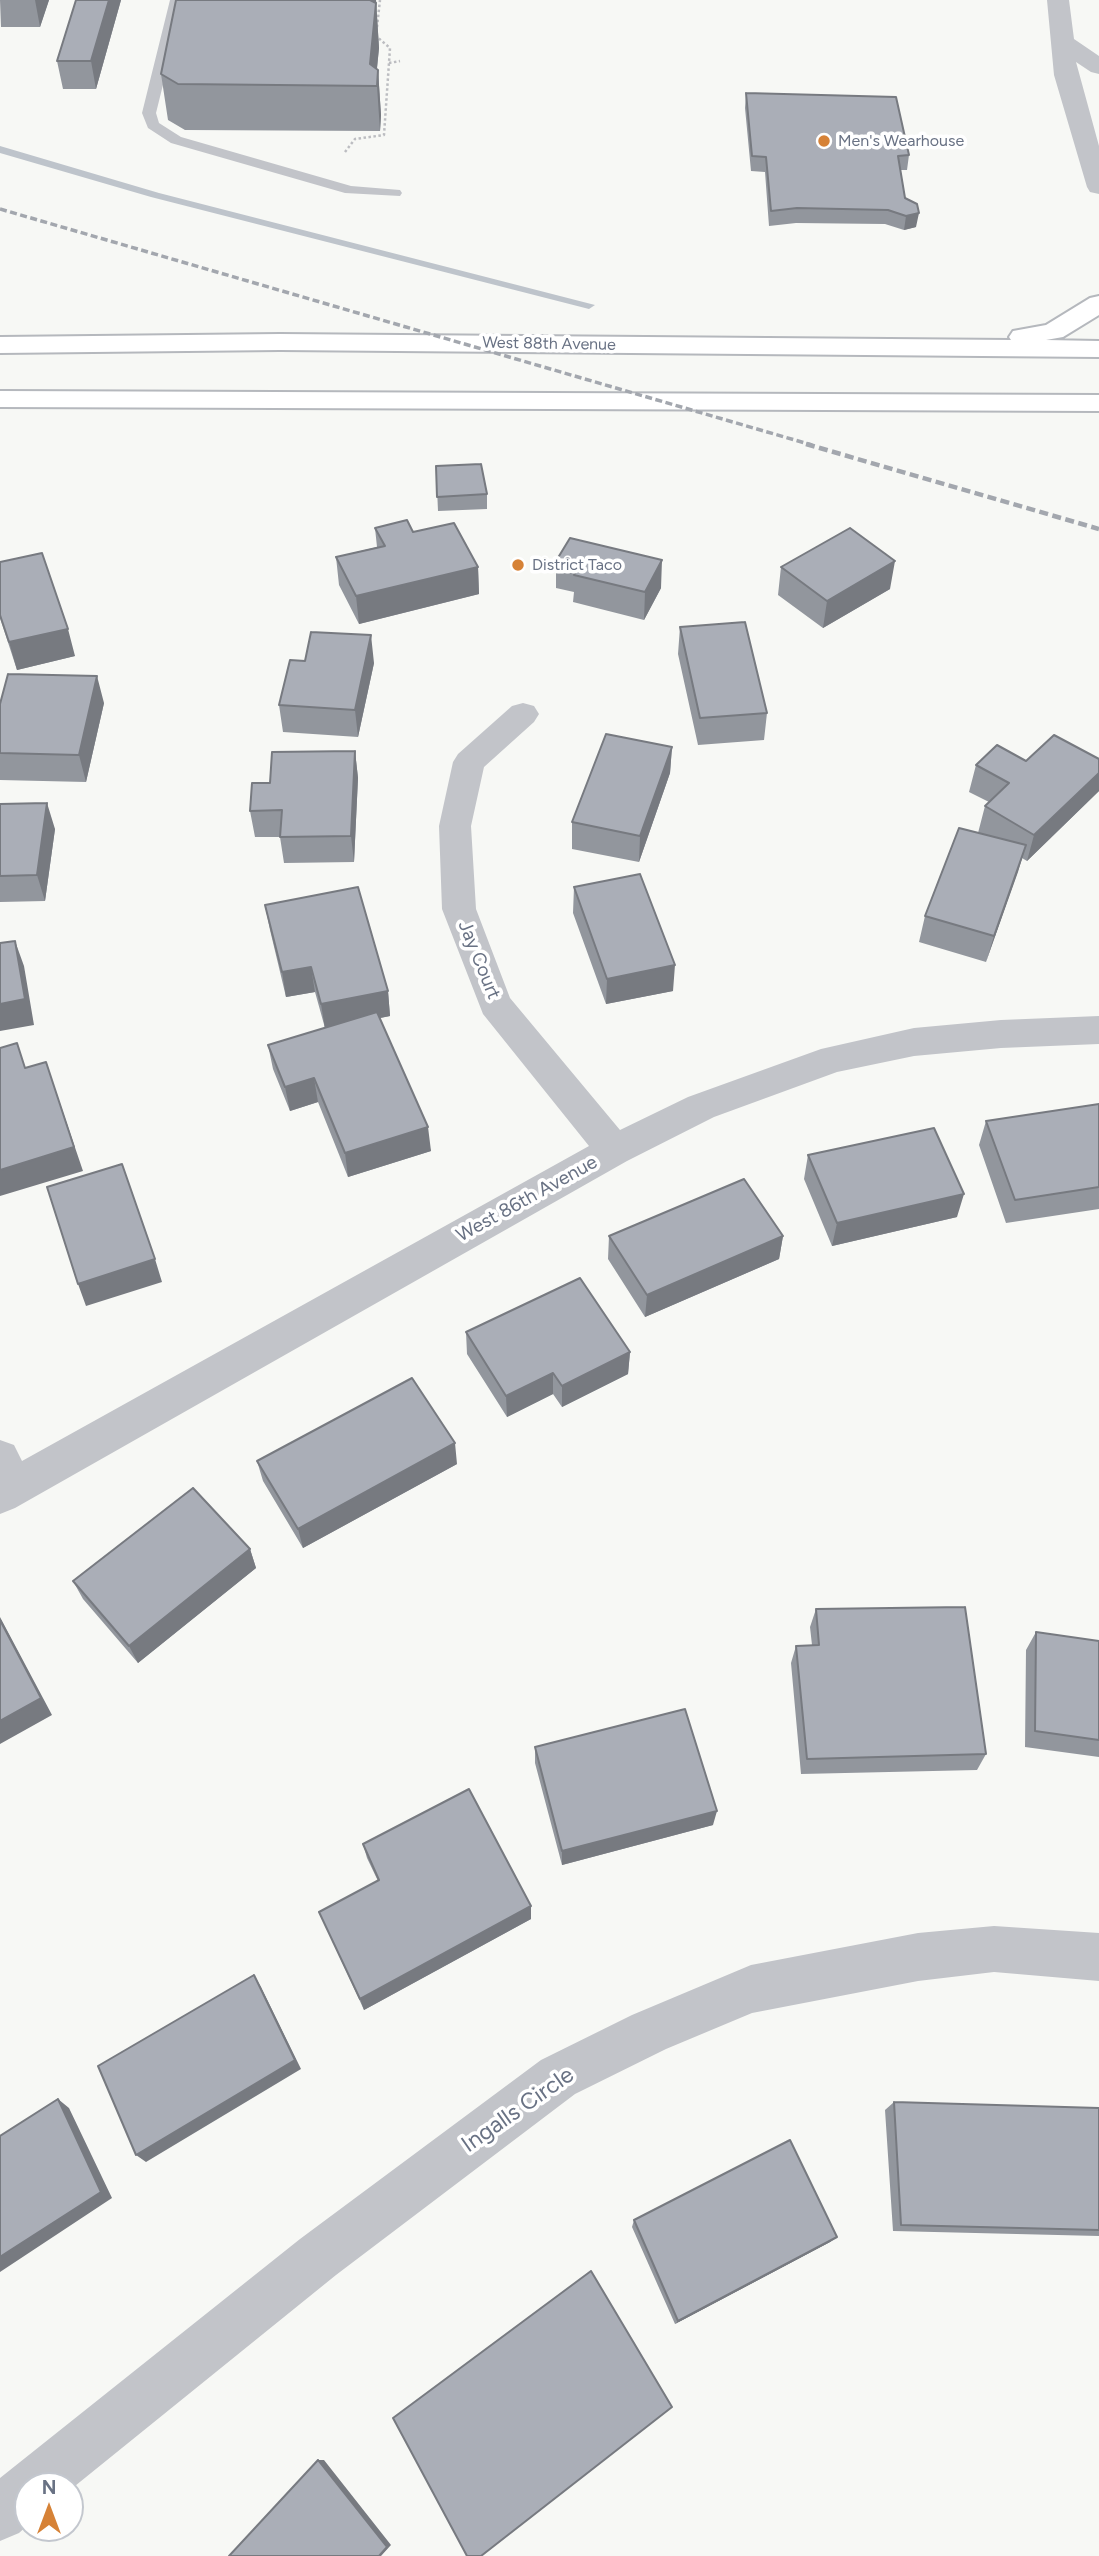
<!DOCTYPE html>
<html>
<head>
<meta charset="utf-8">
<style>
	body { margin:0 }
	#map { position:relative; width:1099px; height:2556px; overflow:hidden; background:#f7f8f5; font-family:Figtree,sans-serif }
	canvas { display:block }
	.north { position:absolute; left:14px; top:2472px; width:70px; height:70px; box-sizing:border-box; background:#fff; border:2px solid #c3c7ce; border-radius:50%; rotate:0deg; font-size:19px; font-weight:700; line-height:28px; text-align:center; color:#697284 }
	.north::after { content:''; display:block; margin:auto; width:24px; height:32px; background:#d68237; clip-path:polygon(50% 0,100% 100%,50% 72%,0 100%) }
</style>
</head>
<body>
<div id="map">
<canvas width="1099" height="2556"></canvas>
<div class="north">N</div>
</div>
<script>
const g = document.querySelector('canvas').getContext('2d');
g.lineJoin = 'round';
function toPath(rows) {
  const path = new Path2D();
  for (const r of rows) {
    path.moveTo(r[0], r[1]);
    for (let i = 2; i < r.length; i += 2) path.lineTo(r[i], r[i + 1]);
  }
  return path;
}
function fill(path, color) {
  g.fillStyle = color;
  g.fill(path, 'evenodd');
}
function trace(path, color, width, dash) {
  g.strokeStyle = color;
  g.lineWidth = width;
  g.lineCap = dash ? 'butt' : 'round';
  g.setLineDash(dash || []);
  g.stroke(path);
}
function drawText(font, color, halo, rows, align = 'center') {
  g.font = font + ' Figtree,sans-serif';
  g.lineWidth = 7;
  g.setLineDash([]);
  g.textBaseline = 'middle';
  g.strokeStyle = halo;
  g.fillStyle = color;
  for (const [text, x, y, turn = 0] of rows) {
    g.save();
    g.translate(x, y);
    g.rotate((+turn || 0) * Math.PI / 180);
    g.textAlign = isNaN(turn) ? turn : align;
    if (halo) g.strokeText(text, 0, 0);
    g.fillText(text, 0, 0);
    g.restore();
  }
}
const stream = toPath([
	[0,146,159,193,595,305,589,309,151,197,0,153,0,146]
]);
const path = toPath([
	[377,27,380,0],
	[389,63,400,61],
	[345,152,355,139,384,135,390,48,376,36]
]);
const service = toPath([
	[170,0,184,0,156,113,159,123,181,137,351,186,400,190,402,193,400,196,345,193,171,143,148,128,142,113,170,0]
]);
const minor = toPath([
	[523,703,534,706,539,714,534,722,484,767,471,826,476,909,510,998,620,1130,688,1097,821,1049,914,1028,1001,1020,1099,1016,1099,1044,1001,1048,914,1056,837,1072,714,1117,627,1161,15,1508,0,1514,0,1440,14,1445,22,1461,589,1146,483,1014,442,909,439,826,453,762,458,754,512,706,523,703],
	[994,1926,1099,1933,1099,1981,994,1972,918,1981,752,2013,666,2049,575,2094,336,2275,70,2490,70,2486,28,2486,28,2525,19,2533,0,2541,0,2478,300,2239,541,2060,632,2015,751,1965,918,1933,994,1926]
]);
const tertiary = toPath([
	[1047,0,1069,0,1074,39,1099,56,1099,74,1091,72,1076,62,1099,146,1099,194,1090,192,1087,187,1054,75,1047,0]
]);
const primary = toPath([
	[1099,296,1099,315,1063,337,1046,340,1099,341,1099,357,280,350,0,353,0,337,280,334,1011,340,1009,337,1013,331,1046,325,1090,298,1099,296],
	[0,391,1099,395,1099,411,0,407,0,391]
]);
const railFar1 = toPath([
	[0,209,812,445]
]);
const rail = toPath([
	[806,444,1099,529]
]);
const wall = toPath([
	[0,0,49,0,40,27,1,27],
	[76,0,121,0,96,89,63,89,57,61],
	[176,0,376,0,379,48,377,69,378,70,381,115,380,131,185,130,168,120,161,74],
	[746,93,909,155,907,170,900,170,905,198,916,227,904,230,885,224,796,223,769,226,765,172,751,171,745,108],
	[436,466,487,494,487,509,438,511],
	[375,528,413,532,478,567,479,594,359,624,339,585,336,557,377,547],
	[556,561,661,588,644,620,573,602,574,592,556,588],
	[0,562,75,656,17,670,0,618],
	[781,567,890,589,823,628,778,595],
	[680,627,767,713,764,740,698,745,678,654],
	[305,661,374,663,358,737,283,732,279,705],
	[104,703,86,782,0,780,0,704],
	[672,747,670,773,639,862,572,849,572,822],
	[355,751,358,778,354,862,284,863,280,837,255,837,250,811],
	[1099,759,1099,791,1027,861,1022,858,986,962,919,942,925,916,978,833,985,806,989,802,969,792,976,765,1026,761],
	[0,804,55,829,45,901,0,902],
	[574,887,673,991,606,1004,573,913],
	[265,905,388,991,390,1016,380,1018,431,1151,348,1177,318,1102,290,1111,273,1069,268,1045,325,1028,315,992,286,997,270,930],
	[1099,1104,1099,1209,1006,1223,979,1145,986,1121],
	[808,1155,957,1217,832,1246,804,1179],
	[609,1236,783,1236,779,1259,645,1317,608,1259],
	[466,1332,630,1352,628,1374,562,1407,553,1394,507,1417,467,1354],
	[257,1461,457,1464,303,1548,263,1481],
	[250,1549,256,1568,138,1663,83,1599,73,1581],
	[816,1609,986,1754,977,1770,801,1774,791,1663,796,1646,812,1645,810,1627],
	[1036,1632,1099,1641,1099,1757,1025,1747,1026,1650],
	[535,1747,713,1825,562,1865,535,1763],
	[363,1844,531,1906,531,1919,364,2010,319,1912,378,1881,367,1858],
	[894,2102,1099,2108,1099,2236,893,2231,885,2110],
	[634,2220,837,2237,830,2242,675,2324,632,2227]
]);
const shadedWall = toPath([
	[35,0,49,0,40,27],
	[109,0,121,0,96,89,91,61],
	[369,0,376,0,379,48,375,86,370,64],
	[378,70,381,115,380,131,377,86],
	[919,213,916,227,904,230,906,216],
	[662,560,661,588,644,620,645,592],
	[895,561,890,589,823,628,827,601],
	[478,567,479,594,359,624,356,596],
	[68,629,75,656,17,670,9,642],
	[371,635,374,663,358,737,355,710],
	[97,676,104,703,86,782,79,755],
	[672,747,670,773,639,862,640,836],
	[355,751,358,778,354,862,351,836],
	[1099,773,1099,791,1027,861,1034,835],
	[47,803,55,829,45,901,37,875],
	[1026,845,1018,872,986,962,994,936],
	[15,941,24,966,34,1025,0,1031,0,1004],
	[675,965,673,991,606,1004,607,979],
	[311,967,315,992,286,997,282,972],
	[388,991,390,1016,325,1029,321,1004],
	[46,1062,83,1171,0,1196,0,1170],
	[314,1078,318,1102,290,1111,285,1087],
	[428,1127,431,1151,348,1177,345,1153],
	[964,1194,957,1217,832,1246,837,1223],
	[783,1236,779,1259,645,1317,647,1295],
	[155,1259,162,1282,86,1306,78,1284],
	[630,1352,628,1374,562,1407,562,1386],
	[553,1373,553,1394,507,1417,506,1396],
	[455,1443,457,1464,303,1548,298,1529],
	[250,1549,256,1568,138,1663,129,1646],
	[0,1617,52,1715,0,1744],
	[717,1811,713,1825,562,1865,562,1851],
	[531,1906,531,1919,364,2010,360,1999],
	[254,1975,261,1987,301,2069,146,2162,136,2155],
	[58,2099,69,2108,112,2198,0,2272,0,2257],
	[837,2237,830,2242,675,2324,678,2321],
	[318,2460,324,2460,391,2545,381,2556,379,2556]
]);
const building = toPath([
	[76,0,109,0,91,61,57,61,76,0],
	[176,0,370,0,376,3,370,64,378,70,377,86,178,84,161,74,176,0],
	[746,93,896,97,909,155,898,156,905,198,917,204,919,213,906,216,888,210,797,208,771,211,766,157,752,156,746,93],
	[481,464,487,494,437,497,436,466,481,464],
	[407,520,413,532,454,523,478,567,356,596,336,557,385,546,375,528,407,520],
	[850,528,895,561,827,601,781,567,850,528],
	[570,538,662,560,645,592,574,575,579,566,556,561,570,538],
	[42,553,68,629,9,642,0,615,0,562,42,553],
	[745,622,767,713,700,718,680,627,745,622],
	[311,632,371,635,355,710,279,705,290,660,305,661,311,632],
	[8,674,97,676,79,755,0,753,0,704,8,674],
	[606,734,672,747,640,836,572,822,606,734],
	[1054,735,1099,759,1099,773,1034,835,985,806,1009,783,976,765,997,745,1026,761,1054,735],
	[355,751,351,836,280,837,282,810,250,811,252,783,270,783,272,752,355,751],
	[47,803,37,875,0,876,0,804,47,803],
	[959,828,1026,845,994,936,925,916,959,828],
	[640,874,675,965,607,979,574,887,640,874],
	[358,887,388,991,321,1004,311,967,282,972,265,905,358,887],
	[15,941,25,999,0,1004,0,943,15,941],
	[377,1012,428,1127,345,1153,314,1078,285,1087,268,1045,377,1012],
	[17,1043,25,1068,46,1062,74,1147,0,1170,0,1048,17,1043],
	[1099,1104,1099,1187,1015,1200,986,1121,1099,1104],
	[934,1128,964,1194,837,1223,808,1155,934,1128],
	[122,1164,155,1259,78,1284,47,1187,122,1164],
	[744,1179,783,1236,647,1295,609,1236,744,1179],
	[580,1278,630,1352,562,1386,553,1373,506,1396,466,1332,580,1278],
	[412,1378,455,1443,298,1529,257,1461,412,1378],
	[193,1488,250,1549,129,1646,73,1581,193,1488],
	[965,1607,986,1754,807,1759,796,1646,819,1645,816,1609,965,1607],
	[0,1620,41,1698,0,1721,0,1620],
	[1036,1632,1099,1641,1099,1740,1035,1731,1036,1632],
	[685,1709,717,1811,562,1851,535,1747,685,1709],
	[469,1789,531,1906,360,1999,319,1912,379,1880,363,1844,469,1789],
	[254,1975,295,2060,136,2155,98,2066,254,1975],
	[58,2099,101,2192,0,2257,0,2136,58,2099],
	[894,2102,1099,2108,1099,2230,901,2225,894,2102],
	[790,2140,837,2237,678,2321,634,2220,790,2140],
	[591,2271,672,2407,481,2556,467,2556,393,2418,591,2271],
	[318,2460,387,2547,379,2556,229,2556,318,2460]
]);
const markers = [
	[824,141,7,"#d68237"],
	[518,565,7,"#d68237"]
];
const farPoinames = [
	["Men's Wearhouse",838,141],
	["District Taco",532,565]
];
const farStreetnames = [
	["West 88th Avenue",549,344,1]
];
const streetNames = [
	["Jay Court",479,960,68],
	["West 86th Avenue",527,1199,-29]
];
const nearStreetnames = [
	["Ingalls Circle",518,2110,-35]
];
fill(stream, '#bec4cb');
trace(primary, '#b5b8bd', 4);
trace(path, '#bcbdc1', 2.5, [2.5, 2.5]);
fill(service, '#c2c4c9');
fill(minor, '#c2c4c9');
fill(tertiary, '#c2c4c9');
fill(primary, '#fff');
trace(railFar1, '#a3a7ae', 3.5, [7, 3.5]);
trace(rail, '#a3a7ae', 4.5, [9, 4.5]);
fill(wall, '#92969d');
fill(shadedWall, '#777a80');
fill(building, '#aaaeb7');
trace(building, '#777a80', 2);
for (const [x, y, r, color] of markers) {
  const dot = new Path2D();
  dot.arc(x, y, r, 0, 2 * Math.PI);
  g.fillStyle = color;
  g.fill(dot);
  trace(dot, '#fff', 2.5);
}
drawText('16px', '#697284', '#fff', farPoinames, 'left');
drawText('16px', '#697284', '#fff', farStreetnames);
drawText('19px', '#697284', '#fff', streetNames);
drawText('23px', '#697284', '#fff', nearStreetnames);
</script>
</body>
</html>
